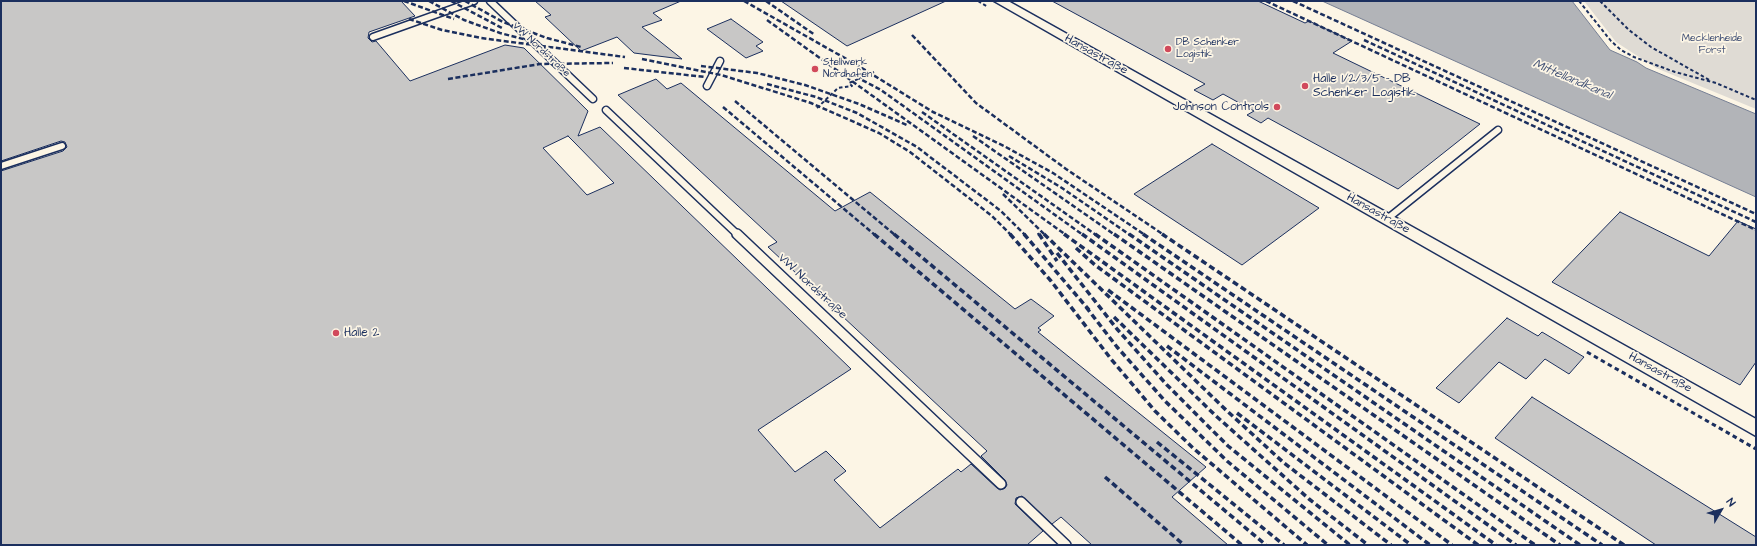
<!DOCTYPE html>
<html>
<head>
<meta charset="utf-8">
<style>
	body { margin:0 }
	#map { position:relative; width:1757px; height:546px; overflow:hidden; background:#fcf5e5; font-family:"Architects Daughter",sans-serif }
	canvas { display:block }
	.frame { position:absolute; inset:0; border:2px solid #1b2f5e; pointer-events:none }
	.north { position:absolute; left:1701px; top:490px; width:40px; height:40px; -webkit-text-stroke:3px #fcf5e5; paint-order:stroke; rotate:52deg; font-size:11px; font-weight:700; line-height:16px; text-align:center; color:#1b2f5e }
	.north::after { content:''; display:block; margin:auto; width:14px; height:18px; background:#1b2f5e; clip-path:polygon(50% 0,100% 100%,50% 72%,0 100%) }
</style>
</head>
<body>
<div id="map">
<canvas width="1757" height="546"></canvas>
<div class="frame"></div>
<div class="north">N</div>
</div>
<script>
const g = document.querySelector('canvas').getContext('2d');
g.lineJoin = 'round';
function fill(path, color) {
  g.fillStyle = color;
  g.fill(path, 'evenodd');
}
function toPath(rows) {
  const path = new Path2D();
  for (const r of rows) {
    path.moveTo(r[0], r[1]);
    for (let i = 2; i < r.length; i += 2) path.lineTo(r[i], r[i + 1]);
  }
  return path;
}
function trace(path, color, width, dash) {
  g.strokeStyle = color;
  g.lineWidth = width;
  g.lineCap = dash ? 'butt' : 'round';
  g.setLineDash(dash || []);
  g.stroke(path);
}
function drawText(font, color, halo, rows, align = 'center') {
  g.font = font + ' "Architects Daughter",sans-serif';
  g.lineWidth = 3.5;
  g.setLineDash([]);
  g.textBaseline = 'middle';
  g.strokeStyle = halo;
  g.fillStyle = color;
  for (const [text, x, y, turn = 0] of rows) {
    g.save();
    g.translate(x, y);
    g.rotate((+turn || 0) * Math.PI / 180);
    g.textAlign = isNaN(turn) ? turn : align;
    if (halo) g.strokeText(text, 0, 0);
    g.fillText(text, 0, 0);
    g.restore();
  }
}
const green = toPath([
	[1584,1,1756,1,1756,109,1656,68,1616,42]
]);
const water = toPath([
	[1322,1,1572,1,1610,50,1637,62,1646,68,1756,114,1756,197,1322,1]
]);
const building = toPath([
	[1,1,401,1,415,16,369,32,368,38,372,42,376,41,410,81,505,45,524,48,588,111,578,136,600,127,851,369,758,430,795,472,826,451,846,471,834,480,880,528,958,469,961,472,971,464,997,488,1000,490,1005,488,1007,485,1005,480,981,456,987,451,768,247,777,242,618,95,656,79,667,89,681,83,835,211,870,192,1015,309,1031,299,1054,316,1038,328,1041,330,1038,332,1206,467,1172,497,1228,545,1092,545,1061,517,1052,524,1022,496,1016,498,1015,504,1043,531,1027,545,1,545,1,171,63,151,67,147,65,142,61,141,1,161,1,1],
	[568,136,575,143,614,183,587,195,543,148,568,136],
	[535,1,681,1,653,13,662,20,642,27,682,59,634,53,617,37,581,51,545,17,551,15,535,1],
	[781,1,946,1,847,46,781,1],
	[1052,1,1258,1,1305,23,1309,21,1352,41,1333,53,1480,124,1398,189,1268,118,1261,123,1247,115,1254,111,1223,94,1213,100,1194,90,1205,84,1052,1],
	[731,19,763,42,756,46,763,51,746,58,707,29,731,19],
	[1212,144,1319,208,1242,265,1134,194,1212,144],
	[1620,212,1709,256,1738,221,1756,229,1756,362,1740,385,1552,282,1620,212],
	[1507,318,1538,336,1542,332,1584,357,1569,374,1545,359,1526,379,1499,362,1459,403,1436,388,1507,318],
	[1532,397,1756,537,1756,545,1656,545,1495,438,1532,397]
]);
const pathFar1 = toPath([
	[978,1,988,7],
	[1579,1,1611,41,1621,50,1634,57,1675,72,1716,83,1756,100],
	[1600,1,1629,30,1651,47,1711,81],
	[817,108,838,88,852,86,849,83,874,72]
]);
const path = toPath([
	[1587,352,1756,449]
]);
const serviceFar1 = toPath([
	[490,1,593,99],
	[373,37,474,1],
	[707,86,720,61],
	[606,110,738,235],
	[1,166,62,146],
	[1387,219,1498,130]
]);
const service = toPath([
	[737,234,1001,484],
	[1021,502,1066,545]
]);
const minor = toPath([
	[994,1,1008,1,1756,419,1756,436,994,1]
]);
const railFar1 = toPath([
	[404,1,454,19],
	[429,1,464,20,500,33,531,41],
	[451,1,502,28],
	[465,1,503,22,547,38,581,47],
	[744,1,857,65,933,112,1004,146,1053,173,1145,235],
	[766,1,815,35],
	[1266,1,1756,230],
	[1293,1,1756,214],
	[409,19,442,30,481,38,625,57],
	[767,20,1066,235],
	[912,35,976,103,1066,169,1164,235],
	[1364,40,1756,222],
	[642,59,721,75,811,103,879,133,910,152,992,216,1011,235],
	[701,66,757,73,805,85,859,104,907,125],
	[624,68,705,77],
	[849,73,881,90,1083,235],
	[448,79,540,64,613,63],
	[767,84,816,97,857,113,917,147,1001,211,1025,235],
	[735,101,895,235],
	[723,107,875,235],
	[922,112,1096,235],
	[973,136,1115,235],
	[1009,156,1062,188,1130,235],
	[1003,194,1045,235],
	[1038,233,1039,235]
]);
const rail = toPath([
	[874,234,1242,545],
	[894,234,1266,545],
	[1010,234,1051,281,1111,359,1155,411,1193,448,1307,545],
	[1024,234,1089,310],
	[1039,234,1057,261],
	[1044,234,1226,410,1284,463,1391,545],
	[1064,234,1496,545],
	[1082,234,1516,545],
	[1095,234,1535,545],
	[1114,234,1560,545],
	[1129,234,1580,545],
	[1143,234,1602,545],
	[1162,234,1624,545],
	[1076,248,1095,265,1478,545],
	[1057,253,1117,329,1167,385,1228,446,1350,545],
	[1108,290,1452,545],
	[1086,307,1117,347,1165,401,1227,461,1328,545],
	[1114,317,1216,416,1309,499,1368,545],
	[1167,346,1430,545],
	[1237,413,1411,545],
	[1157,442,1284,545],
	[1105,477,1184,545]
]);
const markers = [
	[1168,49,4,"#d1495b"],
	[815,69,4,"#d1495b"],
	[1305,86,4,"#d1495b"],
	[1277,107,4,"#d1495b"],
	[336,333,4,"#d1495b"]
];
const farParknames = [
	["Mecklenheide",1712,39],
	["Forst",1712,51]
];
const farPoinames = [
	["DB Schenker",1176,43],
	["Logistik",1176,55],
	["Stellwerk",823,63],
	["Nordhafen",823,75]
];
const farStreetnames = [
	["VW Nordstraße",541,50,43]
];
const streetNames = [
	["Hansastraße",1096,55,29],
	["Hansastraße",1378,214,29],
	["VW Nordstraße",812,287,43],
	["Hansastraße",1660,373,29]
];
const poiNames = [
	["Halle 1/2/3/5 - DB",1313,79],
	["Schenker Logistik",1313,93],
	["Johnson Controls",1269,107,"right"],
	["Halle 2",344,333]
];
const waterNames = [
	["Mittellandkanal",1572,80,23]
];
fill(green, '#dfdbd4');
fill(water, '#b2b4b8');
trace(water, '#767f94', 1);
fill(building, '#c8c7c6');
trace(building, '#1b2f5e', 1);
trace(serviceFar1, '#1b2f5e', 9);
trace(service, '#1b2f5e', 12);
trace(minor, '#1b2f5e', 3);
trace(pathFar1, '#1b2f5e', 2, [3.5, 2.5]);
trace(path, '#1b2f5e', 3, [4.5, 3.5]);
trace(serviceFar1, '#fcf5e5', 6);
trace(service, '#fcf5e5', 9);
fill(minor, '#fcf5e5');
trace(railFar1, '#1b2f5e', 2.5, [5, 2.5]);
trace(rail, '#1b2f5e', 3.5, [6, 3.5]);
for (const [x, y, r, color] of markers) {
  const dot = new Path2D();
  dot.arc(x, y, r, 0, 2 * Math.PI);
  g.fillStyle = color;
  g.fill(dot);
  trace(dot, '#fcf5e5', 1.5);
}
drawText('10px', '#425176', '#fcf5e5', farParknames);
drawText('10px', '#1b2f5e', '#fcf5e5', farPoinames, 'left');
drawText('10px', '#1b2f5e', '#fcf5e5', farStreetnames);
drawText('12px', '#1b2f5e', '#fcf5e5', streetNames);
drawText('12px', '#1b2f5e', '#fcf5e5', poiNames, 'left');
drawText('italic 13px', '#485779', '#fcf5e5', waterNames);
</script>
</body>
</html>
